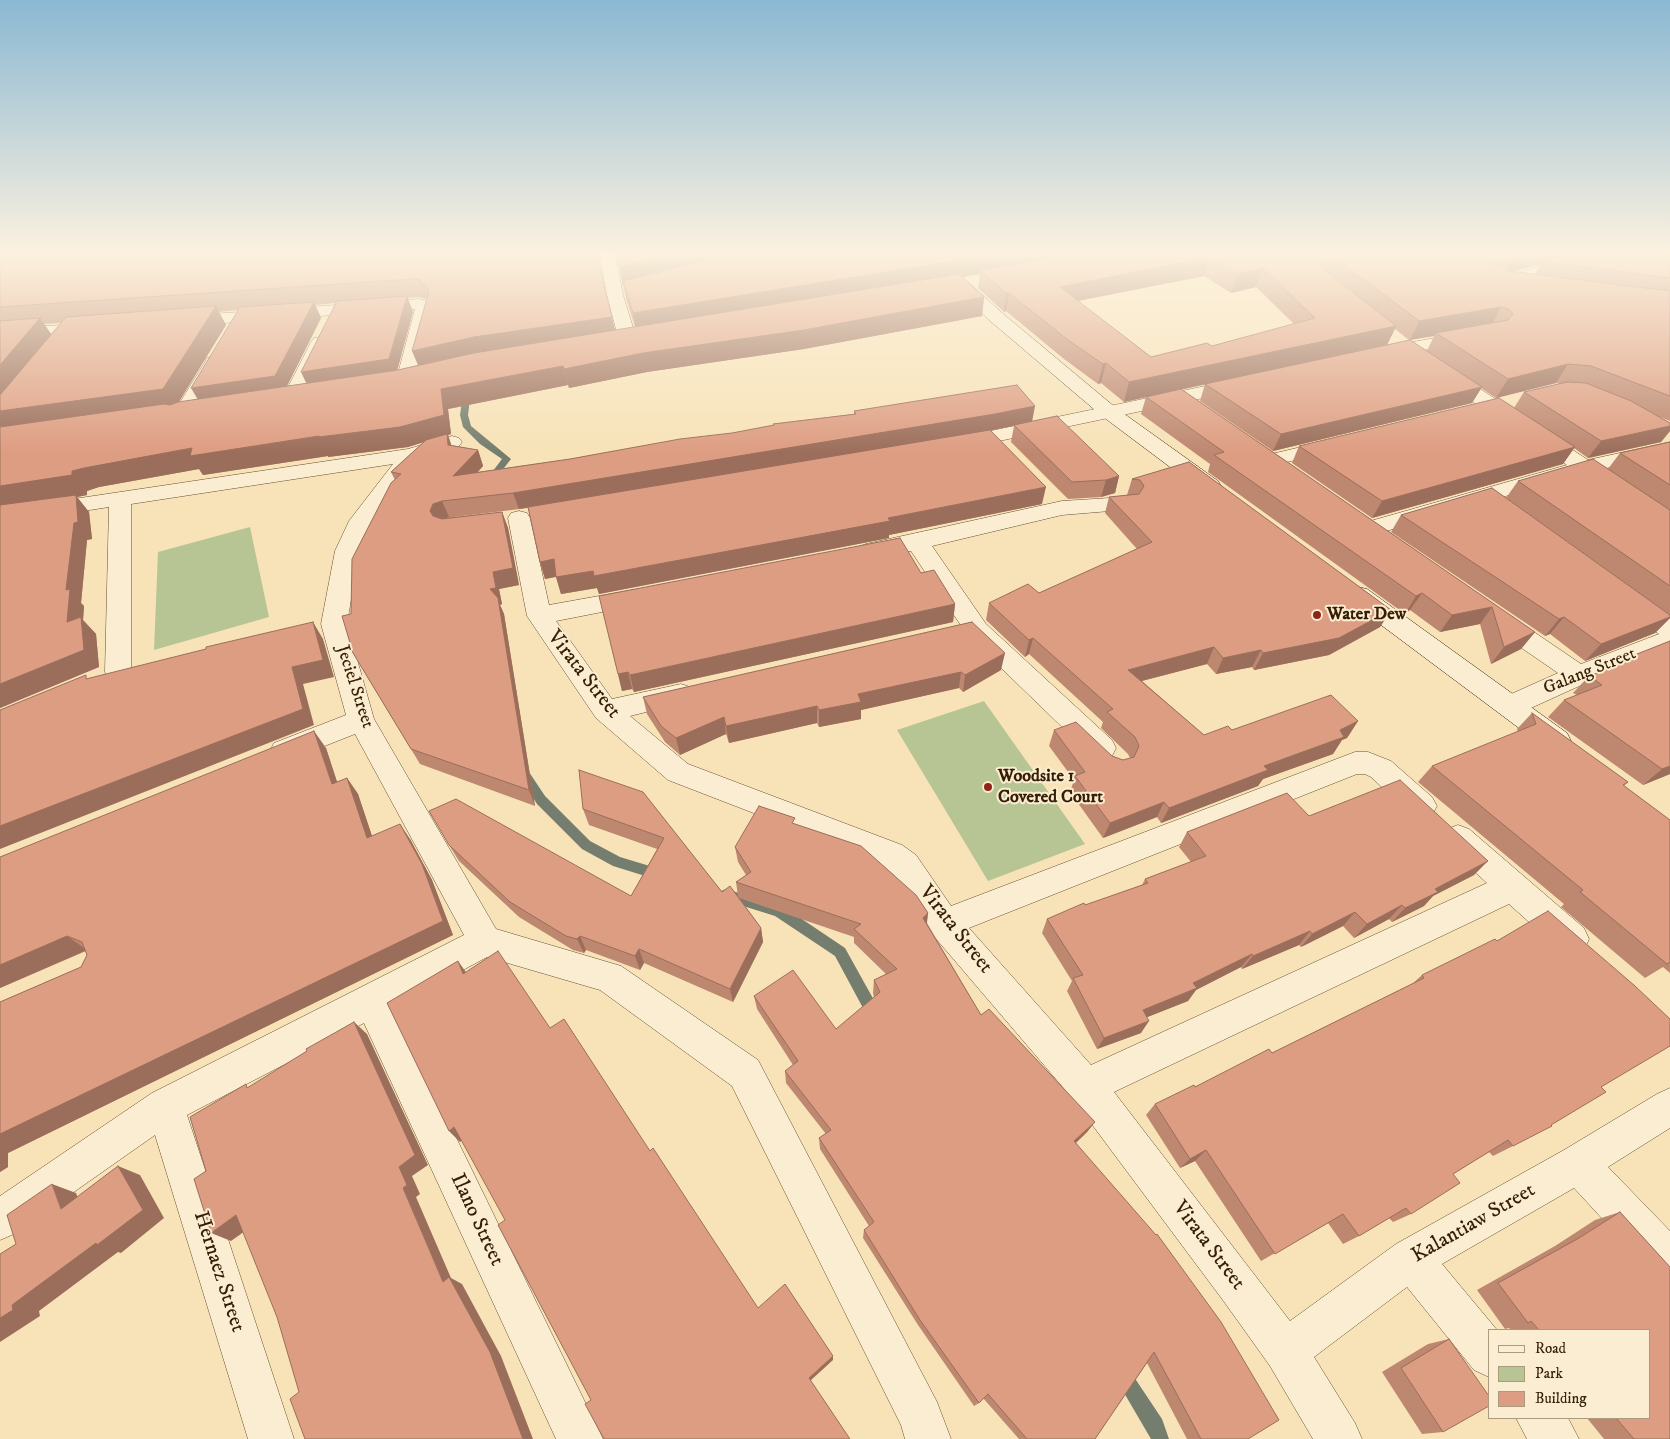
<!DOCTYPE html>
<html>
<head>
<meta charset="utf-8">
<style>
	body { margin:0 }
	#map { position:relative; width:1670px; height:1439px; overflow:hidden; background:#f8e3b8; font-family:"IM FELL DW Pica",serif }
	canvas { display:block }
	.legend { position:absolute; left:1488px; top:1329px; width:162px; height:90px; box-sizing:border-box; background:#faedd1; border:1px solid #ac9a7f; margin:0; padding:6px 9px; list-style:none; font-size:15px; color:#361e04 }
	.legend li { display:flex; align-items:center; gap:10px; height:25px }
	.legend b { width:25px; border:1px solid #ac9a7f }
</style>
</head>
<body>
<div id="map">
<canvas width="1670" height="1439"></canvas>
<ul class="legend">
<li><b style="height:6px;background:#faedd1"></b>Road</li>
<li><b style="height:14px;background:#b7c594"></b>Park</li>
<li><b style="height:14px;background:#dd9d82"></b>Building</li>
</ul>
</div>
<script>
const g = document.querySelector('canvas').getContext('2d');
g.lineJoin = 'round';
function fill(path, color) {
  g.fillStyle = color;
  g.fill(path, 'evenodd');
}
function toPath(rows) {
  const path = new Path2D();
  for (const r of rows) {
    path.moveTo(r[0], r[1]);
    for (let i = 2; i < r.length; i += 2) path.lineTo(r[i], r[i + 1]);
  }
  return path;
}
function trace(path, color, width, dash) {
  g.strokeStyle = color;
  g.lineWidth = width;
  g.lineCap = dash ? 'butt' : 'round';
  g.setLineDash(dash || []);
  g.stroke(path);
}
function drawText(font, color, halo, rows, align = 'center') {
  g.font = font + ' "IM FELL DW Pica",serif';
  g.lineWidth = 4;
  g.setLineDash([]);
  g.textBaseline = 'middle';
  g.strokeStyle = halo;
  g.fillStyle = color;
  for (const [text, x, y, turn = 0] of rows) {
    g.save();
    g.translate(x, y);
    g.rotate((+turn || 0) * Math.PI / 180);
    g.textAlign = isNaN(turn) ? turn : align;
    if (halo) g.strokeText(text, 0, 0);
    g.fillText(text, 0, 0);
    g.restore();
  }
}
const green = toPath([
	[250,527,269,617,154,650,158,552],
	[984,701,1085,844,988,881,897,730]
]);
const stream = toPath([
	[464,388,471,390,468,415,471,426,511,459,494,481,491,482,487,479,502,459,480,444,463,427,460,415,464,388],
	[525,770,529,772,545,796,590,841,620,857,663,870,664,874,663,878,658,880,613,866,582,849,537,804,519,775,521,772,525,770],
	[726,889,784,907,845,948,880,1011,882,1016,880,1021,875,1023,870,1021,835,956,775,916,721,899,719,895,721,891,726,889],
	[1122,1365,1128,1368,1162,1419,1169,1439,1151,1439,1113,1374,1116,1368,1122,1365]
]);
const minor = toPath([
	[1596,252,1622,252,1620,255,1498,287,1492,285,1490,282,1492,279,1596,252],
	[419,299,425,300,433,309,414,381,412,385,405,387,398,385,396,381,415,309,184,326,178,325,175,321,178,317,184,316,419,299],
	[91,323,97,324,100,328,97,332,0,339,0,329,91,323],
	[1467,332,1473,333,1476,337,1473,341,1381,358,1375,357,1372,353,1375,349,1381,348,1467,332],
	[320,337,326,338,329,342,302,399,299,403,292,405,285,403,282,399,311,342,314,338,320,337],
	[214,356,221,358,223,362,191,417,188,421,181,423,174,421,171,417,205,362,207,358,214,356],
	[1446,369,1453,371,1588,460,1670,442,1670,454,1602,469,1670,514,1670,531,1662,529,1581,474,1376,534,1368,536,1360,534,1357,529,1360,524,1567,465,1439,379,1437,375,1439,371,1446,369],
	[1239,379,1246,381,1249,385,1246,389,961,449,954,447,951,443,954,439,961,437,1239,379],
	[452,436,459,438,462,442,459,446,418,459,371,522,359,551,347,624,374,719,496,929,621,966,758,1060,937,1402,951,1439,905,1439,901,1425,732,1086,600,990,487,957,393,1008,603,1439,556,1439,364,1023,187,1115,294,1439,248,1439,155,1135,14,1234,0,1240,0,1196,152,1093,464,935,355,734,284,762,274,759,270,751,274,743,346,715,321,624,335,551,349,521,393,464,131,504,131,672,127,679,118,682,109,679,105,672,109,507,0,524,0,510,408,449,452,436],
	[1331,440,1338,442,1341,446,1338,450,1270,466,1263,464,1260,460,1263,456,1331,440],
	[1126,497,1134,499,1137,504,1134,509,1062,515,932,546,986,624,1112,740,1116,748,1112,756,1102,759,1092,756,968,636,911,551,866,560,858,557,854,552,858,547,866,544,1062,501,1126,497],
	[519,511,527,513,530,518,549,605,638,589,647,591,650,597,647,603,638,605,556,621,612,699,681,684,690,687,694,694,690,701,630,716,688,764,902,845,916,855,951,906,1355,752,1368,752,1391,761,1432,797,1437,806,1432,815,1422,818,1412,815,1371,777,1365,774,1357,774,969,928,1091,1065,1487,883,1447,847,1443,838,1447,829,1458,825,1469,829,1584,928,1589,939,1584,950,1572,954,1560,950,1509,904,1114,1092,1290,1321,1396,1244,1564,1150,1657,1094,1670,1088,1670,1128,1608,1167,1670,1231,1670,1282,1655,1276,1574,1188,1442,1264,1497,1330,1489,1330,1489,1377,1474,1370,1407,1287,1314,1357,1355,1423,1362,1439,1313,1439,1270,1366,1225,1303,1073,1099,932,934,894,875,880,863,865,856,668,780,596,718,527,616,508,518,511,513,519,511],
	[1633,595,1642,597,1670,617,1670,649,1588,682,1520,713,1510,716,1500,713,1496,706,1500,699,1558,673,1488,625,1485,619,1488,613,1497,610,1506,613,1581,664,1659,634,1624,609,1621,603,1624,597,1633,595],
	[1516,1418,1568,1418,1579,1439,1527,1439,1516,1418]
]);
const secondary = toPath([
	[599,252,615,252,623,295,635,334,652,332,658,333,661,337,658,341,628,346,622,345,619,341,607,295,599,252],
	[961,279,967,281,1001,312,1116,408,1218,481,1221,486,1218,491,1210,492,1202,491,1102,416,989,320,955,287,953,284,955,281,961,279],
	[1358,587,1367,589,1567,733,1571,741,1567,749,1557,752,1547,749,1349,601,1346,595,1349,589,1358,587]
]);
const wall = toPath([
	[0,252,597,252,602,279,615,330,635,327,626,299,616,252,1670,252,1670,421,1660,417,1670,423,1670,431,1661,442,1588,458,1574,448,1563,464,1372,518,1292,463,1299,446,1514,408,1524,392,1561,384,1556,383,1496,398,1481,388,1472,403,1273,451,1200,401,1205,384,1253,374,1181,389,1535,632,1521,649,1491,664,1480,624,1440,632,1410,610,1405,614,1208,472,1210,464,1141,414,1146,397,1124,402,1101,383,1098,384,1064,359,1006,311,1004,312,978,288,980,274,963,277,984,297,982,316,804,349,647,372,569,388,568,385,448,409,451,434,448,435,451,445,478,450,483,466,478,472,570,459,732,433,773,426,773,424,854,414,854,411,1032,421,1119,476,1115,493,1101,497,1068,499,1011,442,1014,426,990,431,1042,504,889,535,889,538,599,594,597,588,561,594,556,577,545,579,540,562,528,508,446,518,502,512,508,528,519,585,499,589,502,604,500,605,504,614,535,806,420,764,363,670,351,614,395,480,391,472,424,442,408,447,328,457,328,456,203,475,199,469,99,487,87,491,87,495,77,497,89,512,92,539,87,540,81,603,84,606,83,620,96,634,99,667,0,708],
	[1541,264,1535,274,1513,271],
	[1204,276,1231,293,1256,287,1294,324,1212,346,1151,357,1078,301],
	[419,297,426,299,418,365,397,370,413,312,407,298],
	[335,303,307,383,287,386,321,318,315,305],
	[238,310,197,399,179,402,226,325,218,312],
	[61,323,51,334,44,324],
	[1395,329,1409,340,1387,345],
	[1434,336,1427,351,1410,340,1425,337],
	[1670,442,1670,615,1506,498,1518,481,1608,469,1620,453],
	[1189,462,1391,610,1380,627,1329,655,1254,670,1252,667,1216,674,1207,664,1142,681,1204,735,1232,730,1358,721,1347,738,1342,740,1333,754,1263,779,1258,786,1161,823,1157,817,1103,838,1070,792,1074,780,1049,746,1054,730,1112,756,1123,760,1130,758,1128,754,1101,728,1103,722,1029,654,1025,657,986,620,989,603,1039,593,1137,549,1105,513,1109,497,1127,495,1132,479],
	[1401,515,1670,615,1670,618,1655,633,1585,661,1550,634,1545,636,1391,532],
	[921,573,955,604,953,622,634,692,632,689,622,691,618,674],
	[972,622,1001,670,963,692,959,688,861,710,861,719,819,727,817,723,729,743,726,734,680,755,665,742,647,714,643,697],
	[1670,641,1670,774,1643,785,1548,717,1564,700,1577,695,1573,693,1589,676,1618,665,1622,660],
	[1532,713,1628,782,1624,786,1670,820,1670,973,1663,967,1645,978,1561,907,1564,904,1418,782,1432,766,1518,732,1517,729],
	[326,748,337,782,347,778,358,794,372,836,410,839,432,880,453,935,8,1153,8,1167,0,1172,0,1002,81,967,87,955,86,951,0,988,0,857],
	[643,792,722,892,738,896,736,882,746,875,738,862,735,847,795,824,928,913,927,923,981,1015,1095,1122,1087,1132,1076,1143,1248,1439,1187,1439,1147,1363,1095,1439,1019,1439,983,1398,979,1403,974,1406,918,1325,863,1238,864,1230,869,1226,820,1149,819,1138,826,1134,786,1083,785,1071,793,1065,757,1009,754,996,836,1029,874,997,873,993,874,980,886,974,854,943,854,937,739,898,761,928,763,942,733,1002,644,963,640,970,586,950,584,953,573,950,519,917,459,861,449,845,631,896,657,849,589,825,583,809],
	[1309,816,1474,875,1433,896,1424,906,1392,922,1389,919,1354,938,1343,926,1301,947,1299,945,1242,969,1241,967,1196,990,1188,1001,1147,1017,1141,1033,1097,1049,1067,991,1072,981,1042,933,1047,919,1142,885,1145,879,1191,862,1179,847,1187,832],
	[1422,975,1601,1087,1513,1146,1493,1156,1489,1152,1453,1174,1411,1214,1393,1222,1389,1218,1359,1236,1343,1244,1328,1223,1261,1261,1195,1161,1180,1168,1146,1115,1155,1104,1195,1087,1272,1053,1412,984],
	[1620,1212,1670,1267,1670,1439,1604,1439,1587,1418,1649,1418,1649,1330,1511,1330,1509,1328,1505,1329,1477,1290,1555,1246,1595,1220],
	[1449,1339,1443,1432,1422,1434,1382,1372,1428,1344]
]);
const shadedWall = toPath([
	[685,252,761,252,623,281,624,285,623,286,620,267],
	[1009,252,1114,252,980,270,980,274,636,332,633,313],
	[1529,252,1589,252,1542,261,1541,264,1506,273,1503,276,1513,258,1516,255],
	[1210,257,1204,276,1056,305,1060,287],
	[1263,268,1256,287,1231,293,1238,274],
	[1006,293,1009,293,1006,311,1004,312],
	[407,296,413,312,396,375,309,389,301,372],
	[984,297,982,316,804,349,647,372,569,388,564,369,643,353],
	[314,302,321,318,284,392,201,405,191,388],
	[216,306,226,325,175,408,0,433,0,411],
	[1501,307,1491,326,1436,333,1434,336,1410,340,1419,321],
	[612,317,616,336,420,370,412,351,474,337],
	[40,318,53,337,0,402,0,365],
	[1396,326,1387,345,1124,402,1129,382],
	[1106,363,1101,383,1098,384,1103,364],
	[1568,364,1556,383,1496,398,1508,379],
	[563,366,568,385,448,409,451,434,448,435,453,450,448,445,447,435,408,447,328,457,328,456,203,475,199,469,99,487,87,491,87,495,77,497,89,512,92,539,87,540,81,603,84,606,83,620,96,634,99,667,0,708,0,684,67,622,0,507,0,486,72,471,84,468,441,389],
	[1482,387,1472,403,1273,451,1281,434],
	[1035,406,1032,422,993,430,519,509,513,493],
	[1670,426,1670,431,1661,442,1588,458,1601,441],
	[1575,447,1563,464,1372,518,1382,501],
	[478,450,483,466,459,492,453,476],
	[1119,476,1115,493,1101,497,1106,480],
	[1046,487,1042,504,889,535,889,538,599,594,597,588,561,594,556,577,888,518],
	[442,501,449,517,439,520,436,527,430,511,433,504],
	[502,512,508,528,519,585,499,589,502,604,500,605,504,614,535,806,529,790,490,589,493,572],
	[554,559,559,576,545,579,540,562],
	[1422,593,1410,610,1405,614,1416,596],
	[955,604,953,622,634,692,630,675],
	[1492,607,1480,624,1440,632,1452,615],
	[1391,610,1380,627,1329,655,1254,670,1263,653],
	[1564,617,1550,634,1545,636,1559,619],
	[1670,617,1670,618,1655,633,1585,661,1601,644],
	[313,622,323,639,334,677,303,684,314,725,0,849,0,826,292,667],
	[1535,632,1521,649,1491,664,1504,647],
	[1033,638,1029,654,1025,657,1029,640],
	[1214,647,1207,664,1122,686,1128,670],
	[1261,650,1252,667,1216,674,1223,658],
	[1005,653,1001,670,963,692,965,675],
	[628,672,632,689,622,691,618,674],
	[961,672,959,688,861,710,861,719,819,727,819,710,858,694],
	[817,706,817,723,729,743,726,726],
	[724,717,726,734,680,755,676,738],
	[1358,721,1347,738,1342,740,1333,754,1263,779,1258,786,1161,823,1169,808,1264,766],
	[314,731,326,748,343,800,332,784],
	[1670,766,1670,774,1643,785,1662,769],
	[347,778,358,794,378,854,367,838],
	[1164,802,1157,817,1103,838,1110,823],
	[400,824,410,839,432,880,453,935,8,1153,8,1167,0,1172,0,1134],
	[1488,861,1474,875,1433,896,1424,906,1392,922,1405,908,1435,889],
	[1402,905,1389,919,1354,938,1367,924],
	[1355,912,1343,926,1301,947,1312,934],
	[928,913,926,928,923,918],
	[761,928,763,942,733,1002,730,989],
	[1310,931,1299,945,1242,969,1253,956],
	[67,936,87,950,0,988,0,965],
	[580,936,586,950,584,953,577,939],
	[639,949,644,963,640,970,635,956],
	[1252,954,1241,967,1196,990,1188,1001,1135,1022,1143,1010,1193,983],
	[458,961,468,975,463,974],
	[1149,1021,1141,1033,1097,1049,1104,1038],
	[354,1022,367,1034,428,1165,412,1176,420,1194,416,1197,451,1278,462,1284,501,1356,533,1439,523,1439,443,1282,403,1188,399,1167],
	[1095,1122,1087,1132,1067,1151,1074,1141],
	[454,1127,465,1138,460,1142,449,1131],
	[1206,1150,1195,1161,1180,1168,1190,1159],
	[118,1166,140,1175,164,1218,121,1253,118,1252,39,1311,40,1316,0,1342,0,1318,12,1305],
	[52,1184,76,1193,85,1218,61,1209],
	[236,1215,255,1224,231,1241,211,1233],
	[833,1356,833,1360,810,1381,809,1378]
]);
const building = toPath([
	[0,252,597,252,602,277,612,317,474,337,412,351,429,291,420,280,413,279,0,307,0,252],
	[617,252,685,252,620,267,617,252],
	[740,252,1009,252,633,313,623,281,740,252],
	[1090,252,1302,252,1396,326,1129,382,1106,363,1103,364,1068,340,1009,293,1006,293,980,270,1090,252],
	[1210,257,1238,274,1263,268,1315,318,1212,346,1207,343,1151,357,1060,287,1210,257],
	[1327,252,1459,252,1508,271,1670,291,1670,396,1591,366,1568,364,1508,379,1436,333,1508,320,1513,314,1509,309,1501,307,1419,321,1327,252],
	[1497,252,1529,252,1516,255,1513,258,1497,252],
	[1580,252,1670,252,1670,278,1542,261,1580,252],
	[959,274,984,297,804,330,643,353,564,369,563,366,441,389,444,415,400,427,319,437,319,436,190,456,192,448,84,468,72,471,72,475,0,486,0,427,164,404,170,405,178,402,398,370,474,353,959,274],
	[407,296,389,359,301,372,337,301,407,296],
	[314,302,275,376,191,388,240,307,314,302],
	[216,306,163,389,0,411,0,395,66,317,216,306],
	[40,318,0,365,0,321,40,318],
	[1410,340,1482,387,1281,434,1205,384,1410,340],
	[1567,382,1586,383,1631,401,1670,423,1670,426,1601,441,1524,392,1567,382],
	[1017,385,1035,406,995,414,513,493,442,501,433,504,430,511,433,516,442,519,502,512,513,568,493,572,496,588,490,589,498,598,529,790,411,749,353,653,342,616,351,614,352,559,391,483,401,474,391,472,426,440,447,434,448,445,478,450,453,476,570,459,680,439,732,433,774,425,773,424,856,414,854,411,1017,385],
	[1181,389,1535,632,1504,647,1492,607,1452,615,1422,593,1416,596,1214,455,1224,452,1146,397,1181,389],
	[1499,398,1575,447,1382,501,1299,446,1499,398],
	[1057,416,1119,476,1106,480,1072,482,1014,425,1057,416],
	[990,430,1046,487,888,518,890,521,594,576,593,571,556,577,554,559,540,562,528,507,990,430],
	[1670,442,1670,485,1620,453,1670,442],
	[1593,459,1670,510,1670,586,1518,481,1593,459],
	[1189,462,1391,610,1339,638,1263,653,1261,650,1223,658,1214,647,1128,670,1204,735,1228,726,1232,730,1331,695,1358,721,1340,730,1344,737,1264,766,1268,770,1169,808,1164,802,1110,823,1075,776,1085,772,1054,730,1076,722,1112,756,1123,760,1134,757,1139,746,1135,737,1107,712,1113,709,1033,638,1029,640,989,603,1028,584,1039,593,1152,542,1109,497,1139,494,1144,486,1140,480,1132,479,1189,462],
	[1492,488,1670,615,1670,617,1601,644,1564,617,1559,619,1401,515,1492,488],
	[76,495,78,522,74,523,66,590,70,589,67,622,81,617,84,650,0,684,0,505,76,495],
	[900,538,921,573,934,570,955,604,630,675,628,672,618,674,599,596,900,538],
	[313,622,323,660,292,667,303,709,0,826,0,710,86,675,86,679,206,649,206,647,313,622],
	[972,622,1005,653,965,675,961,672,858,694,861,702,819,710,817,706,726,726,724,717,676,738,661,726,643,697,972,622],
	[1670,641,1670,766,1662,769,1564,700,1602,685,1589,676,1625,662,1622,660,1670,641],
	[1532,713,1628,782,1623,785,1670,820,1670,962,1667,964,1580,892,1583,890,1432,766,1536,724,1532,713],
	[314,731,332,784,347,778,367,838,400,824,422,864,443,921,0,1134,0,1002,81,967,87,955,82,942,67,936,0,965,0,857,314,731],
	[579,770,643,792,722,892,730,886,761,928,730,989,639,949,635,956,580,936,577,939,566,936,510,902,449,845,429,811,456,799,631,896,664,838,583,809,579,770],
	[1400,780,1488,861,1435,889,1438,892,1405,908,1402,905,1367,924,1355,912,1312,934,1310,931,1253,956,1252,954,1193,983,1197,988,1143,1010,1149,1021,1104,1038,1073,978,1083,975,1047,919,1084,903,1085,905,1148,883,1145,879,1206,856,1187,832,1287,793,1309,816,1400,780],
	[759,806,795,818,792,823,861,846,916,895,928,913,923,918,981,1015,989,1009,1095,1122,1074,1141,1156,1235,1157,1234,1221,1322,1279,1420,1248,1439,1201,1439,1154,1352,1095,1439,1027,1439,988,1394,979,1403,920,1320,864,1230,874,1222,819,1138,831,1130,785,1071,798,1061,754,996,793,970,836,1029,880,992,874,980,897,969,854,929,861,924,736,882,751,872,735,847,759,806],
	[1548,911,1635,986,1670,1019,1670,1046,1601,1087,1606,1092,1551,1125,1552,1126,1513,1146,1508,1140,1453,1174,1460,1183,1411,1214,1406,1208,1359,1236,1343,1214,1275,1254,1206,1150,1190,1159,1155,1104,1194,1085,1195,1087,1269,1049,1272,1053,1424,978,1422,975,1495,939,1497,941,1548,911],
	[498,951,550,1028,564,1019,650,1151,653,1148,758,1308,785,1284,833,1356,809,1378,850,1439,604,1439,585,1404,591,1400,498,1225,505,1220,454,1127,449,1131,387,1003,458,961,463,974,498,951],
	[354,1022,415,1155,399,1167,407,1185,403,1188,443,1282,449,1277,490,1352,523,1439,305,1439,290,1399,299,1392,277,1317,236,1215,211,1233,194,1179,206,1171,190,1117,246,1084,247,1088,307,1051,306,1049,354,1022],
	[118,1166,143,1210,97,1245,96,1243,12,1305,13,1310,0,1318,0,1254,16,1244,7,1215,52,1184,61,1209,118,1166],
	[1620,1212,1670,1267,1670,1439,1634,1439,1616,1418,1649,1418,1649,1330,1539,1330,1531,1321,1528,1323,1498,1283,1579,1238,1620,1212],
	[1449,1339,1489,1396,1489,1406,1443,1432,1401,1368,1449,1339]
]);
const markers = [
	[1317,615,5,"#8f2418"],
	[988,787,5,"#8f2418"]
];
const poiNames = [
	["Water Dew",1327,615],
	["Woodsite 1",998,777],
	["Covered Court",998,798]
];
const streetNames = [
	["Galang Street",1590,672,-22],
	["Jeciel Street",354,687,72]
];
const nearStreetnames = [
	["Virata Street",583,675,52],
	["Virata Street",955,930,52],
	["Ilano Street",476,1220,65],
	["Kalantiaw Street",1474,1224,-30],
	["Virata Street",1208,1246,53],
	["Hernaez Street",218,1272,72]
];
fill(green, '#b7c594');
fill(stream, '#747d6e');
trace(minor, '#664f31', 1);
trace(secondary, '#361e04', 1);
fill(minor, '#faedd1');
fill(secondary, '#faedd1');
fill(wall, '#be8770');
fill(shadedWall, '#9b6e5b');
fill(building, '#dd9d82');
trace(building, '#9b6e5b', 1);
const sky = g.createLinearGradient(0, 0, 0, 453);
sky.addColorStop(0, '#8ab8d3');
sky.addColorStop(0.56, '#fcf2df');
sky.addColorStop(1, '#fcf2df00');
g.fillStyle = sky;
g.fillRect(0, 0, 1670, 453);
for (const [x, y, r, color] of markers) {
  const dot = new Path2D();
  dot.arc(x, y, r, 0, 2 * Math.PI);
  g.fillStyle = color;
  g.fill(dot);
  trace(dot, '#faedd1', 2);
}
drawText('bold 18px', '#361e04', '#faedd1', poiNames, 'left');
drawText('18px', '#361e04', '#faedd1', streetNames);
drawText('21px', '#361e04', '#faedd1', nearStreetnames);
</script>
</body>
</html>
